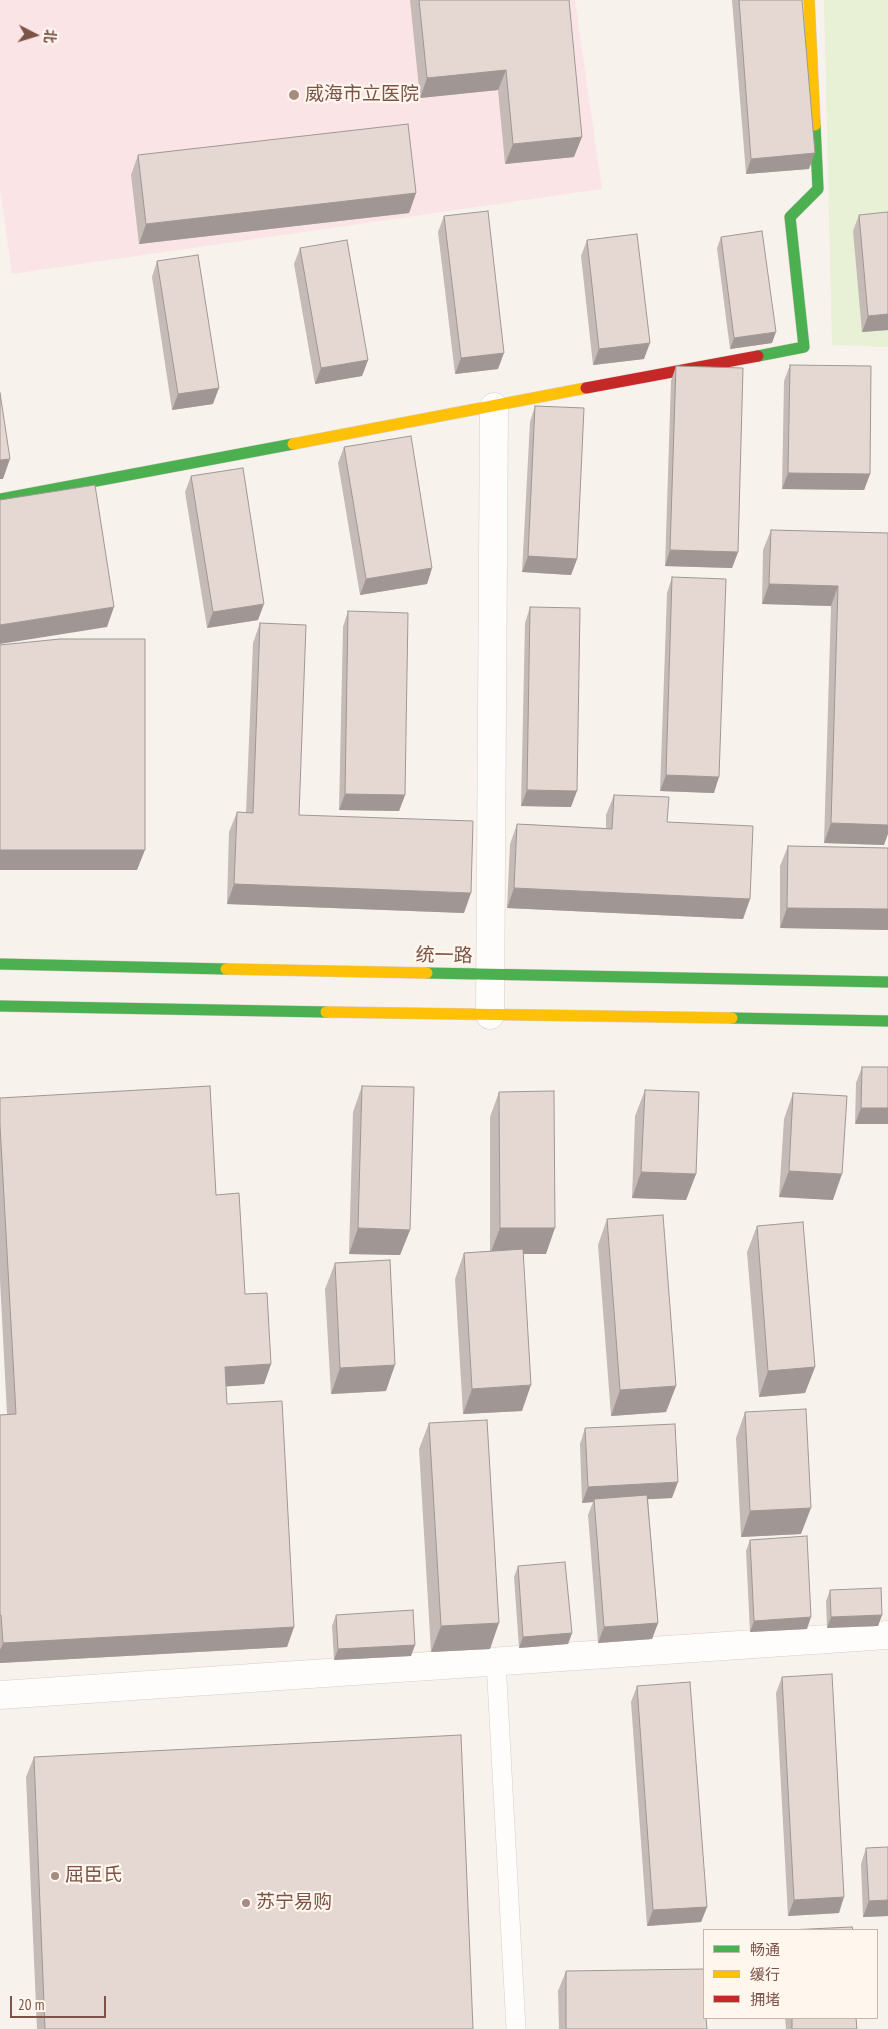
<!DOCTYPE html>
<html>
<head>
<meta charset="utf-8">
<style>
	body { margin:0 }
	#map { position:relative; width:888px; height:2029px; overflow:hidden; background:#f8f2ec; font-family:"PT Sans Narrow","Noto Sans SC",sans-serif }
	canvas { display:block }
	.legend { position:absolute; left:703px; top:1929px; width:175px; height:90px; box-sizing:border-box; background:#fff6ee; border:1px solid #cab5ab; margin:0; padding:6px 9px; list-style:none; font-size:15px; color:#7b5347 }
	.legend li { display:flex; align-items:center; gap:10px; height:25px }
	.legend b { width:25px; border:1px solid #cab5ab }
	.north { position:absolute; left:10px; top:10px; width:50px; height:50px; -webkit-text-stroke:4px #fff6ee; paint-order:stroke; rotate:95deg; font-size:14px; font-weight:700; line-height:20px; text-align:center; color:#7b5347 }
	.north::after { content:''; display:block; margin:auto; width:18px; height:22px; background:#7b5347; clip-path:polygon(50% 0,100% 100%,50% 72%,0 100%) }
	.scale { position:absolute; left:10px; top:1996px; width:96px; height:22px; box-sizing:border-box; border:2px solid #7b5347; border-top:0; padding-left:6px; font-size:15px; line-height:18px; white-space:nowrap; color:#7b5347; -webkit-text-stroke:4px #fff6ee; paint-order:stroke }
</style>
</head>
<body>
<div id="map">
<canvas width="888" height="2029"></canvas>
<ul class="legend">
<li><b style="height:6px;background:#4caf50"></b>畅通</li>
<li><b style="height:6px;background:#ffc107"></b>缓行</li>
<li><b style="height:6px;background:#c62828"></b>拥堵</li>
</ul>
<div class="north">北</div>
<div class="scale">20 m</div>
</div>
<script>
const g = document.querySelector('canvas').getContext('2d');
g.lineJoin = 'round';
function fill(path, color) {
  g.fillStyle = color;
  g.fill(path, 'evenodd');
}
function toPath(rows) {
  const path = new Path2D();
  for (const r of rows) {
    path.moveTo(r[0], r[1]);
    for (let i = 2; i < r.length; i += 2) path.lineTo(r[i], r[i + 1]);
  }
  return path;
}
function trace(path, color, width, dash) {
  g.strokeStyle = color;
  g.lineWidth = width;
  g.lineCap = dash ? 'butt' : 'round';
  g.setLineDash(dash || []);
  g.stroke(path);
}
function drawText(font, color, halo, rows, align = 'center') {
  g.font = font + ' "PT Sans Narrow","Noto Sans SC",sans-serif';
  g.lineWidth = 4.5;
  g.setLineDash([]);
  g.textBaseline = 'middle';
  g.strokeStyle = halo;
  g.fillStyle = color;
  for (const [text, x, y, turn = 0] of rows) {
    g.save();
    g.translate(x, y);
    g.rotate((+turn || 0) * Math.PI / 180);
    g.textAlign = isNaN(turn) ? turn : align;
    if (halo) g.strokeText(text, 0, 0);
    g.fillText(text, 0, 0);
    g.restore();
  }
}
const medical = toPath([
	[0,0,575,0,602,189,12,274,0,189]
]);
const green = toPath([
	[824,0,888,0,888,347,832,345]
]);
const lane = toPath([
	[496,1661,516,2029]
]);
const street = toPath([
	[490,1015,494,407],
	[0,1695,888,1635]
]);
const fast = toPath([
	[758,356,804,347,790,217,818,189,815,125],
	[0,499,293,444],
	[0,964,226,969],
	[427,973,888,982],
	[0,1006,326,1012],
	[732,1018,888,1021]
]);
const slow = toPath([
	[809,0,815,125],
	[293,444,586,388],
	[226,969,427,973],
	[326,1012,732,1018]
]);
const jam = toPath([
	[586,388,758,356]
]);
const wall = toPath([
	[410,0,569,0,574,157,505,164,498,90,420,98],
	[732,0,802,0,809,169,746,174],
	[138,155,416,193,409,213,139,244,131,175],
	[859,215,888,330,862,332,853,231],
	[444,216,498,369,455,374,438,232],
	[721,237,772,343,730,349,717,248],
	[587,240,644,359,593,365,581,256],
	[300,248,368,360,362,376,315,384,294,264],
	[157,261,213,404,172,410,152,277],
	[790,365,870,474,864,490,782,489,784,381],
	[676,366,738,552,732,568,665,566,671,381],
	[535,406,577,559,571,575,522,572,530,422],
	[344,447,432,568,427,584,360,595,338,463],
	[191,476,258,620,207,628,185,492],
	[771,530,888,533,884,845,824,843,831,606,762,604,763,550],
	[672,577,714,793,660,791,667,593],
	[530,607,571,807,521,806,525,623],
	[348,611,405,795,399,811,339,810,343,627],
	[260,623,299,815,464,913,227,904,229,832,237,812,246,813,253,643],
	[614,795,667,822,750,899,743,919,507,908,510,844,517,824,606,828,606,815],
	[788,846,888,848,888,930,780,928,780,866],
	[862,1067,888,1067,855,1124,856,1083],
	[362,1086,410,1230,400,1255,349,1254,353,1112],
	[645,1090,696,1174,686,1200,632,1198,635,1116],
	[499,1092,546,1254,523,1254,522,1411,463,1414,455,1279,464,1253,490,1251,490,1117],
	[793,1093,833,1200,779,1197,784,1119],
	[0,1098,216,1195,245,1294,271,1364,264,1384,226,1386,227,1404,294,1627,287,1647,0,1663,0,1415,7,1414,0,1280],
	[607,1219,676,1386,666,1412,611,1416,598,1245],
	[757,1226,815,1367,805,1393,759,1397,747,1252],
	[335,1263,386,1391,331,1394,325,1289],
	[745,1412,801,1534,741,1537,736,1438],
	[429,1423,490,1649,431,1652,419,1449],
	[585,1428,672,1498,648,1499,658,1623,652,1639,598,1643,588,1515,593,1502,582,1503,580,1444],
	[750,1540,807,1629,750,1632,746,1551],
	[518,1566,572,1633,568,1644,519,1648,514,1577],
	[830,1590,882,1615,878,1626,827,1628,826,1601],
	[336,1615,415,1645,411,1656,334,1660,332,1626],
	[782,1677,839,1913,788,1916,776,1693],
	[637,1686,707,1907,701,1922,647,1926,631,1702],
	[34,1757,473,2029,37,2029,26,1777],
	[866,1848,888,1916,863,1917,861,1864],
	[566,1971,707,2029,559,2029,558,1991],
	[785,2018,856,2018,857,2029,786,2029]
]);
const shadedWall = toPath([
	[506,70,498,90,420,98,427,78],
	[582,137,574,157,505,164,513,144],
	[815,153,809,169,746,174,751,159],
	[416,193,409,213,139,244,146,224],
	[888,314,888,330,862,332,868,316],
	[776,332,772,343,730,349,734,338],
	[650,343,644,359,593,365,599,349],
	[504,353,498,369,455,374,461,358],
	[368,360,362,376,315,384,321,368],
	[219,388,213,404,172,410,178,394],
	[10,459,3,479,0,479,0,460],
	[788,473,870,474,864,490,782,489],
	[670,550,738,552,732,568,665,566],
	[528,556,577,559,571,575,522,572],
	[432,568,427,584,360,595,366,579],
	[769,584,838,586,831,606,762,604],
	[264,604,258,620,207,628,213,612],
	[114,607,107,627,0,644,0,625],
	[666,775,719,777,714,793,660,791],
	[527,790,577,791,571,807,521,806],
	[345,794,405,795,399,811,339,810],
	[831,823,888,825,888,834,884,845,824,843],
	[0,850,145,850,137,870,0,870],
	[234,884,471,893,464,913,227,904],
	[514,888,750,899,743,919,507,908],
	[787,908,888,909,888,930,780,928],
	[861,1108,888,1108,888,1124,855,1124],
	[789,1171,842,1174,833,1200,779,1197],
	[641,1172,696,1174,686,1200,632,1198],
	[358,1228,410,1230,400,1255,349,1254],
	[500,1228,555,1228,546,1254,490,1254],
	[271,1364,264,1384,218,1387,225,1367],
	[395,1365,386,1391,331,1394,340,1368],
	[815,1367,805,1393,759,1397,768,1371],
	[531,1385,522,1411,463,1414,472,1389],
	[676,1386,666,1412,611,1416,620,1390],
	[678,1482,672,1498,594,1502,594,1499,593,1502,582,1503,588,1487],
	[811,1508,801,1534,741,1537,750,1511],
	[882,1615,878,1626,827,1628,831,1617],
	[811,1617,807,1629,750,1632,754,1621],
	[499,1623,490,1649,431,1652,441,1626],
	[658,1623,652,1639,598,1643,604,1627],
	[294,1627,287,1647,0,1663,0,1650,3,1643],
	[572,1633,568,1644,519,1648,523,1637],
	[415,1645,411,1656,334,1660,338,1649],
	[844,1897,839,1913,788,1916,794,1900],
	[888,1900,888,1916,863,1917,869,1901],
	[707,1907,701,1922,647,1926,653,1910]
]);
const building = toPath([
	[419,0,569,0,582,137,513,144,506,70,427,78,419,0],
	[739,0,802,0,815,153,751,159,739,0],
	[408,124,416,193,146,224,138,155,408,124],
	[488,211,504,353,461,358,444,216,488,211],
	[888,212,888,314,868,316,859,215,888,212],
	[762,231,776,332,734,338,721,237,762,231],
	[637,234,650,343,599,349,587,240,637,234],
	[347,240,368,360,321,368,300,248,347,240],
	[198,255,219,388,178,394,157,261,198,255],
	[790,365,871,366,870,474,788,473,790,365],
	[676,366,743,368,738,552,670,550,676,366],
	[0,393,10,459,0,460,0,393],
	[535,406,584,408,577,559,528,556,535,406],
	[411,436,432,568,366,579,344,447,411,436],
	[243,468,264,604,213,612,191,476,243,468],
	[95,485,114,607,0,625,0,500,95,485],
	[771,530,888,533,888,825,831,823,838,586,769,584,771,530],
	[672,577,726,579,719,777,666,775,672,577],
	[530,607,580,608,577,791,527,790,530,607],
	[348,611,408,613,405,795,345,794,348,611],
	[260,623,306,625,299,815,473,821,471,893,234,884,237,812,253,813,260,623],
	[60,639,145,639,145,850,0,850,0,645,60,639],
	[614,795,669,797,667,822,753,826,750,899,514,888,517,824,612,829,614,795],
	[788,846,888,848,888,909,787,908,788,846],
	[862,1067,888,1067,888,1108,861,1108,862,1067],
	[210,1086,216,1195,239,1193,245,1294,267,1293,271,1364,225,1367,227,1404,282,1401,294,1627,3,1643,1,1615,0,1615,0,1415,16,1414,0,1125,0,1098,210,1086],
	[362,1086,414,1087,410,1230,358,1228,362,1086],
	[645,1090,699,1092,696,1174,641,1172,645,1090],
	[554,1091,555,1228,500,1228,499,1092,554,1091],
	[793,1093,847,1096,842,1174,789,1171,793,1093],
	[663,1215,676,1386,620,1390,607,1219,663,1215],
	[803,1222,815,1367,768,1371,757,1226,803,1222],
	[523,1249,531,1385,472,1389,464,1253,523,1249],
	[390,1260,395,1365,340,1368,335,1263,390,1260],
	[806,1409,811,1508,750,1511,745,1412,806,1409],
	[487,1420,499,1623,441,1626,429,1423,487,1420],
	[675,1424,678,1482,588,1487,585,1428,675,1424],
	[647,1495,658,1623,604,1627,594,1499,647,1495],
	[807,1536,811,1617,754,1621,750,1540,807,1536],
	[565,1562,572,1633,523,1637,518,1566,565,1562],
	[881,1588,882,1615,831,1617,830,1590,881,1588],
	[413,1610,415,1645,338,1649,336,1615,413,1610],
	[832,1674,844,1897,794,1900,782,1677,832,1674],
	[690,1682,707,1907,653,1910,637,1686,690,1682],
	[461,1735,473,2029,45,2029,34,1757,461,1735],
	[888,1847,888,1900,869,1901,866,1848,888,1847],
	[852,1927,853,1930,788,1930,852,1927],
	[704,1969,704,2018,706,2018,707,2029,566,2029,566,1971,704,1969],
	[792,2018,856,2018,857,2029,792,2029,792,2018]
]);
const markers = [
	[294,95,6,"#a78b81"],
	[55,1876,5,"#a78b81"],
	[246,1903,5,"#a78b81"]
];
const poiNames = [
	["威海市立医院",305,95],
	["屈臣氏",65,1876],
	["苏宁易购",256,1903]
];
const streetNames = [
	["统一路",444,956,1]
];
fill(medical, '#fbe4e6');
fill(green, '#e8f0d5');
trace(lane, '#d7cdc8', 20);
trace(street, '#d7cdc8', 29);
trace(fast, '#d9cec9', 12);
trace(slow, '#d9cec9', 12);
trace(jam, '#d9cec9', 12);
trace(lane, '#fefdfc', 19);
trace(street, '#fefdfc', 28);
trace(fast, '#4caf50', 11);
trace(slow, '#ffc107', 11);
trace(jam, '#c62828', 11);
fill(wall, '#c5bab5');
fill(shadedWall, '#a09794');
fill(building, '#e5d8d3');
trace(building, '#a09794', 1);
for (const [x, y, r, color] of markers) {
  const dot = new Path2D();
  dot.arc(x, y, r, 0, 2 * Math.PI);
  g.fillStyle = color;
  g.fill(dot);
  trace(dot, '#fff6ee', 2);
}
drawText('19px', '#7b5347', '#fff6ee', poiNames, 'left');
drawText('19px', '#7b5347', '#fff6ee', streetNames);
</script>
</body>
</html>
